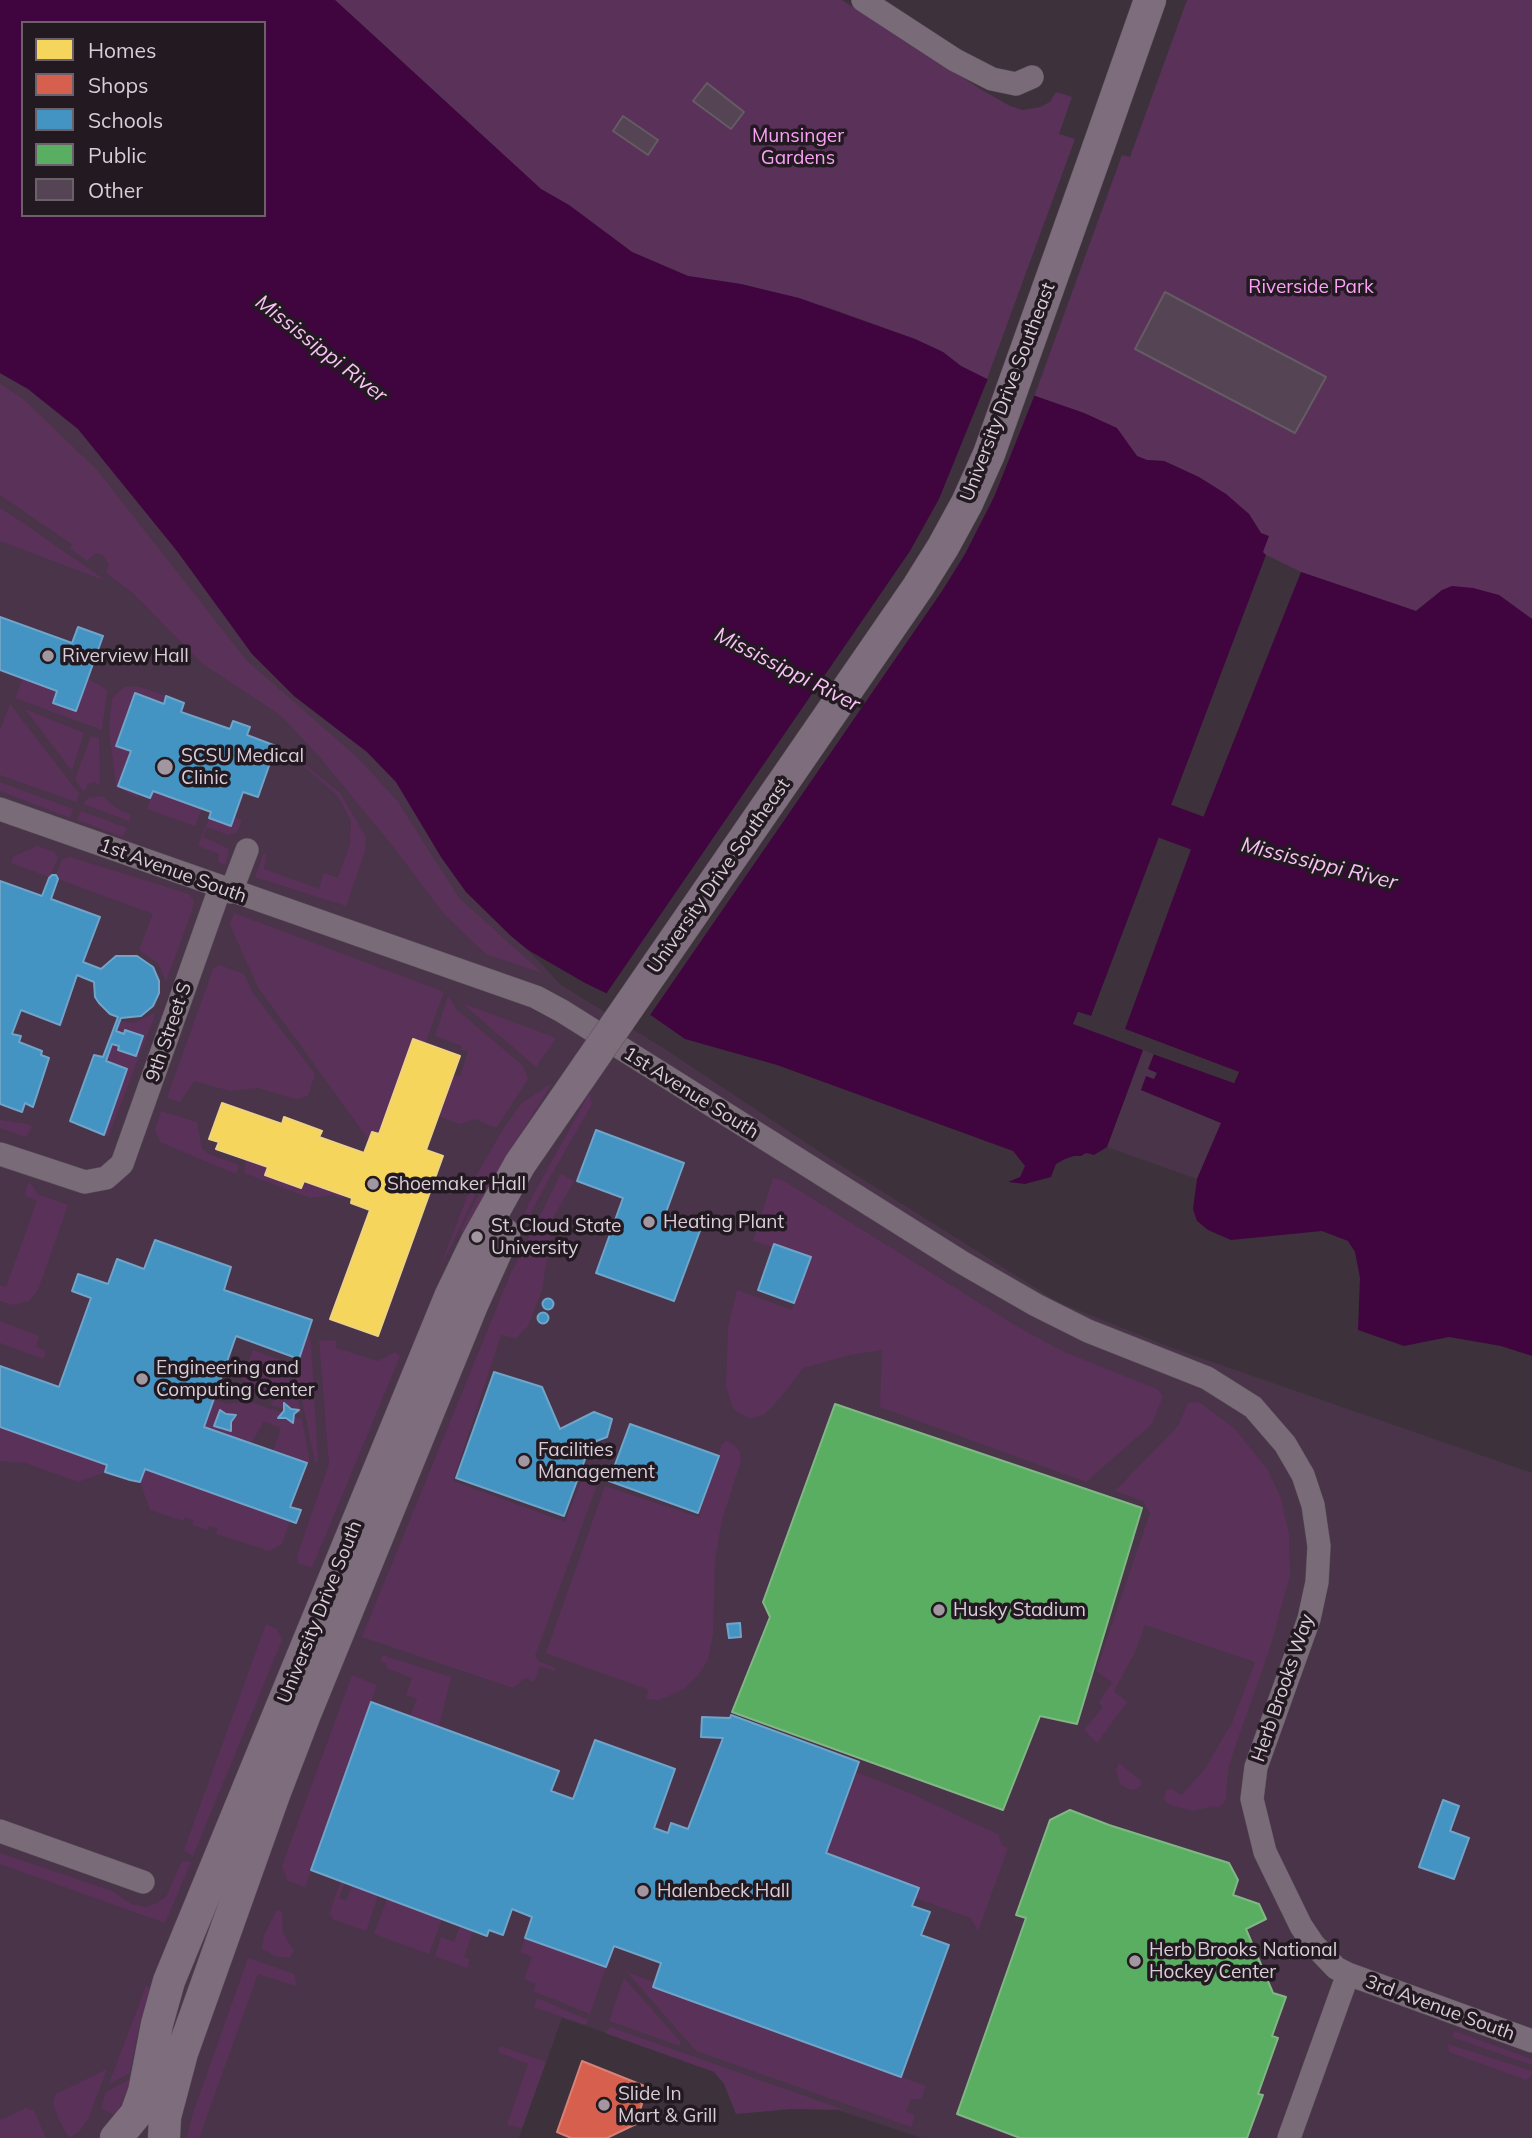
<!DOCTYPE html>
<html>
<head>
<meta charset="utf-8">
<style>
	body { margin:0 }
	#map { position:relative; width:1532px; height:2138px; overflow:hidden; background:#3d323c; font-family:Mulish,sans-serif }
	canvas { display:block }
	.legend { position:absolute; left:21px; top:21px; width:245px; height:196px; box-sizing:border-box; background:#221921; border:2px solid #6b616a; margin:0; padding:9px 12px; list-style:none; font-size:21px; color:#d9cdd8 }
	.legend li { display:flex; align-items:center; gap:14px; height:35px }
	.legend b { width:35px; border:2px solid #6b616a }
</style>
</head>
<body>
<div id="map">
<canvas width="1532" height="2138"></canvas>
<ul class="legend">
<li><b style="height:19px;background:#f6d55c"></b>Homes</li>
<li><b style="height:19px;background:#d6604d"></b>Shops</li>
<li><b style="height:19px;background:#4393c3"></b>Schools</li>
<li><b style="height:19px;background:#5aae61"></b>Public</li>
<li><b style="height:19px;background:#554454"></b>Other</li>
</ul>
</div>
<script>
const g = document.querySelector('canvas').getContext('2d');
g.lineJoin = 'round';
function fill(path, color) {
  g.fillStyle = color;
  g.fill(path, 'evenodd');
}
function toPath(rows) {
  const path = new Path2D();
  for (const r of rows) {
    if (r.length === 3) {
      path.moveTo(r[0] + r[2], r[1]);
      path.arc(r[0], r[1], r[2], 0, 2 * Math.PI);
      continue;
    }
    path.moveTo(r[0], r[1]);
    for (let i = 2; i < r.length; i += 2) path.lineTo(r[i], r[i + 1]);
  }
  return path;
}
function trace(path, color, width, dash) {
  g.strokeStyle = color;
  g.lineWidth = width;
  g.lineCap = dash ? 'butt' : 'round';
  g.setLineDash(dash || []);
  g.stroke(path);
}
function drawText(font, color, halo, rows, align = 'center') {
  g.font = font + ' Mulish,sans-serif';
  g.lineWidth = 7;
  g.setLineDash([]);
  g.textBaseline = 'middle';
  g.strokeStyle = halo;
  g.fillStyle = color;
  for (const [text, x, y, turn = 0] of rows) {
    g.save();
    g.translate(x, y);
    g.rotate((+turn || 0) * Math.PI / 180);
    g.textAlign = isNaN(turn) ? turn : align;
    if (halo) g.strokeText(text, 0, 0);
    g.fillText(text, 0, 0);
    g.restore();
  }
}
const built = toPath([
	[0,373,28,389,78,429,177,551,252,654,294,696,367,752,396,782,441,857,466,892,511,936,528,950,561,985,660,1046,832,1160,1058,1302,1172,1348,1532,1473,1532,2138,922,2138,562,2018,519,2138,0,2138],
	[1143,1050,1154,1054,1148,1069,1157,1072,1154,1079,1141,1090,1221,1123,1197,1179,1107,1147]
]);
const green = toPath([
	[335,0,842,0,982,90,1010,106,1023,110,1040,107,1050,102,1056,92,1072,97,1059,134,1075,139,987,379,961,366,943,352,915,339,830,308,741,284,688,276,632,252,569,205,541,189],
	[1187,0,1532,0,1532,619,1499,595,1442,590,1416,611,1301,572,1262,553,1261,533,1249,514,1226,494,1178,467,1164,461,1147,460,1137,456,1116,428,1084,413,1034,397,1122,155,1130,157],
	[0,384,22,398,97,470,246,660,359,759,398,802,459,898,542,973,486,954,444,914,392,845,318,755,280,715,203,664,133,593,106,573,109,564,103,555,96,553,87,561,70,548,72,544,0,495],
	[0,508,26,525,106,581,0,541],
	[23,678,57,691,53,703,76,711,88,679,107,690,102,730,15,698],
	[125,687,140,687,166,696,164,704,135,694,116,745,131,751,118,786,139,793,138,798,116,787,109,729,112,698],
	[10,704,79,794,76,802,0,775,0,730],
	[25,709,84,733,72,771],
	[91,736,99,738,100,782,97,786,96,782,87,784,87,789,83,791,75,779],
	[297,749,300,761,340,793,366,837,365,851,346,906,255,877,263,855,266,853,264,869,319,889,324,873,338,878,350,844,351,821,338,796,306,768,283,759,287,752],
	[0,782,73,809,70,818,0,791],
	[153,791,202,809,195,826,147,809],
	[102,796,119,810,131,815,129,821,83,804,88,798],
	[81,811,127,828,123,837,77,820],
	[234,817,242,820,237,832,228,835,207,827,203,837,229,849,226,865,218,862,219,854,198,846,209,818,230,826],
	[37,846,54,852,58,858,49,877,11,863,13,857],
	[70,857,189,894,194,901,192,910,166,982,158,963,139,950,153,914,58,879,56,875,62,859],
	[234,913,444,992,425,1044,412,1040,379,1134,372,1132,369,1140,258,987,230,925],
	[220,965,244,974,252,992,315,1074,308,1096,296,1099,258,1088,230,1091,194,1081,180,1102,167,1098,213,969],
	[448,996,456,1009,523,1066,528,1079,496,1128,475,1119,460,1124,438,1116,454,1075,460,1077,468,1051,461,1050,462,1046,435,1036],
	[462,1003,556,1038,536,1067],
	[156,1012,123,1098,108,1137,104,1135,127,1069,106,1061,112,1044,119,1046,118,1050,135,1056,142,1036,126,1030,124,1034,116,1031,120,1021,134,1023],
	[552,1083,489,1186,465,1232,461,1230,485,1182,482,1181,438,1273,473,1181,502,1131,521,1104],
	[589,1094,592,1104,545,1186,510,1253,507,1251,532,1197],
	[161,1111,197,1122,202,1149,211,1155,239,1165,236,1174,160,1142,155,1130],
	[0,1120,27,1124,32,1126,26,1137,0,1128],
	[246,1159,344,1195,343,1199,333,1195,310,1198,244,1173],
	[561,1174,574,1181,554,1216,542,1290,528,1326,516,1338,501,1335,453,1481,565,1522,583,1476,599,1479,535,1656,538,1661,556,1668,555,1671,540,1666,534,1682,525,1678,513,1688,362,1637,511,1273],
	[773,1178,784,1181,1018,1327,1062,1351,1157,1389,1163,1396,1152,1424,1086,1482,880,1407,882,1350,850,1355,803,1368,781,1397,764,1415,749,1418,734,1410,726,1387,728,1328,737,1290,792,1310,810,1259,753,1241],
	[28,1183,32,1185,37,1194,68,1205,38,1290,29,1301,13,1305,0,1301,0,1285,6,1287,37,1201,25,1195],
	[0,1321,39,1336,36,1347,46,1351,43,1359,0,1343],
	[308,1332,311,1343,318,1462,315,1462,302,1400,294,1388,292,1356,299,1358],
	[319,1340,337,1341,336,1348,378,1361,395,1352,400,1356,312,1568,298,1563,298,1553,329,1464],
	[253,1350,286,1362,290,1388,298,1400,302,1414,296,1412,298,1410,291,1409,285,1404,284,1409,271,1405,275,1397,260,1393,242,1379],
	[214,1399,227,1404,242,1402,245,1400,283,1413,279,1418,286,1418,293,1422,294,1417,302,1419,310,1463,273,1451,281,1428,264,1421,251,1443,204,1427],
	[1199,1402,1235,1429,1267,1469,1281,1498,1289,1535,1290,1576,1269,1651,1235,1747,1228,1770,1226,1800,1219,1808,1214,1806,1193,1811,1170,1805,1164,1800,1166,1790,1171,1789,1182,1795,1204,1770,1232,1723,1255,1662,1145,1625,1135,1652,1114,1691,1127,1702,1097,1743,1084,1730,1103,1707,1099,1703,1112,1682,1096,1671,1150,1513,1143,1501,1115,1491,1178,1426,1188,1403],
	[0,1427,107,1465,105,1472,79,1482,25,1463,0,1461],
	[726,1441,734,1445,740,1452,741,1461,722,1520,715,1560,713,1635,708,1660,699,1674,685,1688,669,1696,658,1700,646,1699,649,1690,546,1653,605,1486,702,1518,699,1516,722,1444],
	[145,1469,290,1521,282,1544,270,1551,216,1534,217,1528,209,1526,208,1530,192,1525,193,1520,185,1517,183,1521,150,1510,140,1482],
	[266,1624,277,1629,282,1640,193,1856,184,1850],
	[382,1655,451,1677,439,1727,400,1712,410,1716,417,1699,406,1695,412,1678,386,1668,387,1664,380,1661],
	[352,1675,377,1685,305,1887,288,1881,282,1866],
	[1119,1763,1141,1781,1141,1785,1138,1788,1131,1790,1120,1784,1116,1770],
	[855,1772,910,1793,999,1835,1001,1845,1008,1848,978,1931,971,1918,915,1898,919,1888,826,1853],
	[0,1853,112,1891,131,1904,145,1907,155,1904,166,1897,182,1861,191,1862,165,1923,0,1864],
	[341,1881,345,1882,339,1898,346,1901,352,1885,378,1895,366,1931,332,1919,333,1916,329,1914],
	[387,1899,442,1919,429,1954,374,1934],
	[277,1910,282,1912,283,1933,294,1951,290,1958,275,1956,262,1949,264,1935],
	[460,1926,473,1931,464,1957,470,1959,467,1968,435,1956,441,1937,454,1942],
	[525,1938,606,1967,590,2014,533,1991,536,1984,524,1979,532,1957,520,1952],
	[248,1958,294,1974,297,1986,258,1974,199,2138,187,2138,192,2116],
	[627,1972,654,1982,653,1987,926,2086,921,2099,911,2099,906,2111,915,2115,911,2127,696,2051],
	[624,1978,680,2041,680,2046,609,2021],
	[146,1986,150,1988,140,2021,130,2073,109,2084],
	[537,1998,588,2020,586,2025,534,2007],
	[610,2027,788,2090,845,2110,791,2109,736,2114,724,2084,714,2072,605,2033],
	[1454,2031,1532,2059,1532,2065,1452,2037],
	[1448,2044,1532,2071,1532,2075,1526,2080,1449,2052],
	[500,2046,546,2062,522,2128,507,2125,528,2064,498,2052],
	[107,2069,88,2119,79,2132,69,2138,58,2118,53,2102,56,2094],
	[132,2078,117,2113,112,2114,101,2108,106,2092],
	[26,2108,34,2111,46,2138,0,2138,0,2120]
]);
const water = toPath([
	[0,0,335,0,541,189,569,205,632,252,688,276,741,284,799,298,915,339,943,352,961,366,987,379,1084,413,1117,428,1137,456,1147,460,1164,461,1199,477,1226,494,1249,514,1261,533,1269,536,1263,552,1266,555,1091,1016,1078,1012,1074,1024,1143,1050,1107,1147,1094,1155,1086,1153,1081,1156,1074,1156,1065,1159,1056,1164,1051,1177,1025,1184,1008,1182,1020,1177,1025,1166,1013,1151,777,1065,685,1039,649,1014,585,983,528,950,511,936,466,892,441,857,396,782,367,752,294,696,252,654,177,551,78,429,28,389,0,373],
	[23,23,264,23,264,215,23,215],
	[1301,572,1416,611,1442,590,1452,586,1473,588,1499,595,1532,619,1532,1356,1501,1346,1449,1337,1404,1346,1358,1330,1360,1278,1355,1252,1348,1241,1322,1231,1231,1240,1208,1230,1197,1221,1193,1209,1197,1179,1221,1123,1141,1090,1146,1076,1154,1079,1157,1073,1148,1069,1154,1054,1234,1083,1239,1072,1125,1029,1197,833]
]);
const pier = toPath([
	[989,376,1035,394,994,497,965,554,942,591,648,1018,604,997,910,551,939,499],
	[1078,1012,1094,1017,1090,1020,1080,1016,1078,1022,1144,1046,1146,1051,1073,1024],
	[1122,1028,1239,1072,1234,1083,1150,1053,1155,1051,1232,1079,1234,1074,1124,1033]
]);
const homes = toPath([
	[413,1039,460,1056,426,1150,443,1156,378,1336,330,1319,370,1210,351,1203,352,1198,304,1181,301,1188,265,1175,268,1167,216,1149,219,1142,209,1139,222,1103,282,1124,284,1117,322,1131,319,1137,364,1153,372,1132,379,1134,413,1039]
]);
const shops = toPath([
	[582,2061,647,2087,636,2124,607,2138,571,2138,557,2132,582,2061]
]);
const schools = toPath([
	[0,617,72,643,78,627,103,636,76,711,53,703,57,691,0,670,0,617],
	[135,693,164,704,166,696,184,703,181,712,230,729,233,721,250,727,247,735,276,746,258,797,243,792,231,826,209,818,211,812,153,791,150,798,118,786,131,751,116,746,135,693],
	[52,875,56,875,58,879,51,899,100,917,83,962,101,969,116,956,137,956,153,967,159,981,159,993,153,1006,141,1016,121,1018,116,1031,124,1034,125,1030,143,1036,136,1056,118,1050,119,1046,112,1044,106,1061,127,1069,104,1135,70,1121,94,1055,103,1057,118,1017,110,1014,99,1003,95,997,94,982,77,975,60,1025,21,1010,12,1034,21,1036,19,1042,42,1051,41,1055,49,1058,33,1107,25,1103,22,1112,0,1104,0,881,42,896,49,878,52,875],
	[596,1130,684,1163,665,1215,701,1228,674,1301,596,1273,623,1198,577,1181,596,1130],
	[155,1240,231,1267,224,1290,312,1320,299,1359,236,1336,204,1427,307,1463,290,1507,301,1510,296,1523,145,1469,140,1482,130,1480,105,1472,107,1465,0,1427,0,1366,59,1387,91,1298,72,1291,78,1274,108,1284,117,1259,144,1269,155,1240],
	[774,1244,811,1257,794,1303,758,1290,774,1244],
	[548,1304,5.5],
	[543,1318,5.5],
	[494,1372,542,1387,560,1429,594,1412,612,1419,607,1437,591,1443,564,1516,456,1478,494,1372],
	[284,1403,291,1409,299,1410,294,1414,293,1423,286,1418,278,1418,284,1411,284,1403],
	[220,1410,226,1414,236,1415,231,1422,231,1431,214,1426,220,1410],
	[630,1424,719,1456,698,1513,609,1481,630,1424],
	[740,1623,741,1637,729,1638,727,1624,740,1623],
	[371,1702,559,1771,551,1791,573,1799,595,1740,675,1769,654,1828,668,1833,671,1823,688,1829,723,1738,701,1737,702,1717,730,1718,731,1715,859,1762,826,1853,919,1888,912,1906,930,1912,921,1935,949,1945,901,2077,653,1987,661,1963,614,1946,606,1967,525,1938,532,1917,512,1909,503,1935,489,1930,487,1936,311,1870,371,1702],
	[1443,1800,1459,1806,1450,1831,1469,1838,1454,1879,1419,1867,1443,1800]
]);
const public = toPath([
	[835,1404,1142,1508,1077,1724,1040,1716,1003,1810,732,1712,770,1617,763,1602,835,1404],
	[1070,1810,1109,1825,1229,1863,1238,1880,1233,1895,1259,1904,1266,1919,1246,1929,1273,1993,1286,1997,1272,2036,1278,2038,1258,2094,1263,2095,1247,2138,1020,2138,957,2114,1026,1918,1016,1915,1050,1820,1070,1810]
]);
const river = toPath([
	[1121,805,1197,833,1241,844]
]);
const building = toPath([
	[707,83,744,112,731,129,693,101,707,83],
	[623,116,658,140,648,155,613,131,623,116],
	[1165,292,1326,377,1295,433,1135,349,1165,292]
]);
const street = toPath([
	[863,0,955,60,992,79,1016,84,1032,77],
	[0,809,536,997,562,1011,963,1263,1036,1305,1088,1331,1207,1378,1253,1407,1285,1444,1303,1475,1313,1505,1319,1546,1317,1582,1309,1619,1256,1767,1252,1799,1265,1852,1301,1926,1313,1944,1336,1968,1348,1974,1532,2041],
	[231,892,247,850],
	[0,1154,85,1182,106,1178,122,1164,220,888],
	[0,1831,143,1882],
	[1289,2138,1348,1974]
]);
const secondary = toPath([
	[1098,148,1150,0],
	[116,2138,136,2114,144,2092,157,2024,169,1981,450,1297,477,1241,520,1164,589,1064],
	[164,2138,165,2117,182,2053,275,1792,305,1714,472,1305,504,1234]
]);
const secondaryBridge = toPath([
	[589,1064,918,587,943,547,967,503,989,454,1098,148]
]);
const markers = [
	[48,656,7,"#a297a1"],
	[165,767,9,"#a297a1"],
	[373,1184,7,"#a297a1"],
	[649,1222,7,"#a297a1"],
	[477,1237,7,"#a297a1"],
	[142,1379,7,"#a297a1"],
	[524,1461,7,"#a297a1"],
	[939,1610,7,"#a297a1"],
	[643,1891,7,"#a297a1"],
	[1135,1961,7,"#a297a1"],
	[604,2105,7,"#a297a1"]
];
const parkNames = [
	["Munsinger",798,136],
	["Gardens",798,158],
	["Riverside Park",1311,287]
];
const streetNames = [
	["University Drive Southeast",1008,392,-69],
	["1st Avenue South",173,871,20],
	["University Drive Southeast",719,876,-55],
	["9th Street S",169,1032,-71],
	["1st Avenue South",691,1093,32],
	["University Drive South",320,1612,-68],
	["Herb Brooks Way",1283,1688,-71],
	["3rd Avenue South",1440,2008,20]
];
const poiNames = [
	["Riverview Hall",62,656],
	["SCSU Medical",181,756],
	["Clinic",181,778],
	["Shoemaker Hall",387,1184],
	["Heating Plant",663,1222],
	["St. Cloud State",491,1226],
	["University",491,1248],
	["Engineering and",156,1368],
	["Computing Center",156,1390],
	["Facilities",538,1450],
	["Management",538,1472],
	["Husky Stadium",953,1610],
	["Halenbeck Hall",657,1891],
	["Herb Brooks National",1149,1950],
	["Hockey Center",1149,1972],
	["Slide In",618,2094],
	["Mart & Grill",618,2116]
];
const waterNames = [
	["Mississippi River",321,349,38],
	["Mississippi River",787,670,27],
	["Mississippi River",1319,864,14]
];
fill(built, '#4a3449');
fill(green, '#5a3159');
fill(water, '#40053f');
fill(pier, '#3d323c');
fill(homes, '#f6d55c');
trace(homes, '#edd381', 2);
fill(shops, '#d6604d');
trace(shops, '#d78177', 2);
fill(schools, '#4393c3');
trace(schools, '#70a4c9', 2);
fill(public, '#5aae61');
trace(public, '#80b785', 2);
trace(river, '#40053f', 35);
fill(building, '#554454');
trace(building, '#645b63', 2);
trace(street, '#584f57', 24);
trace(secondary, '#584f57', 33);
trace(street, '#7a6b79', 23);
trace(secondary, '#7e6e7d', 32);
trace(secondaryBridge, '#584f57', 33, []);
trace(secondaryBridge, '#7e6e7d', 32);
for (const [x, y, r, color] of markers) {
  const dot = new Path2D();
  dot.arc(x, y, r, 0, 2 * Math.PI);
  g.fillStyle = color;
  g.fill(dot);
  trace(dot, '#221921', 2.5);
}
drawText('19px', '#fba2f6', '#221921', parkNames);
drawText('19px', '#d9cdd8', '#221921', streetNames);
drawText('19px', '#d9cdd8', '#221921', poiNames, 'left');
drawText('italic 21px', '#f8c2f4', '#221921', waterNames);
</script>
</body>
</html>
